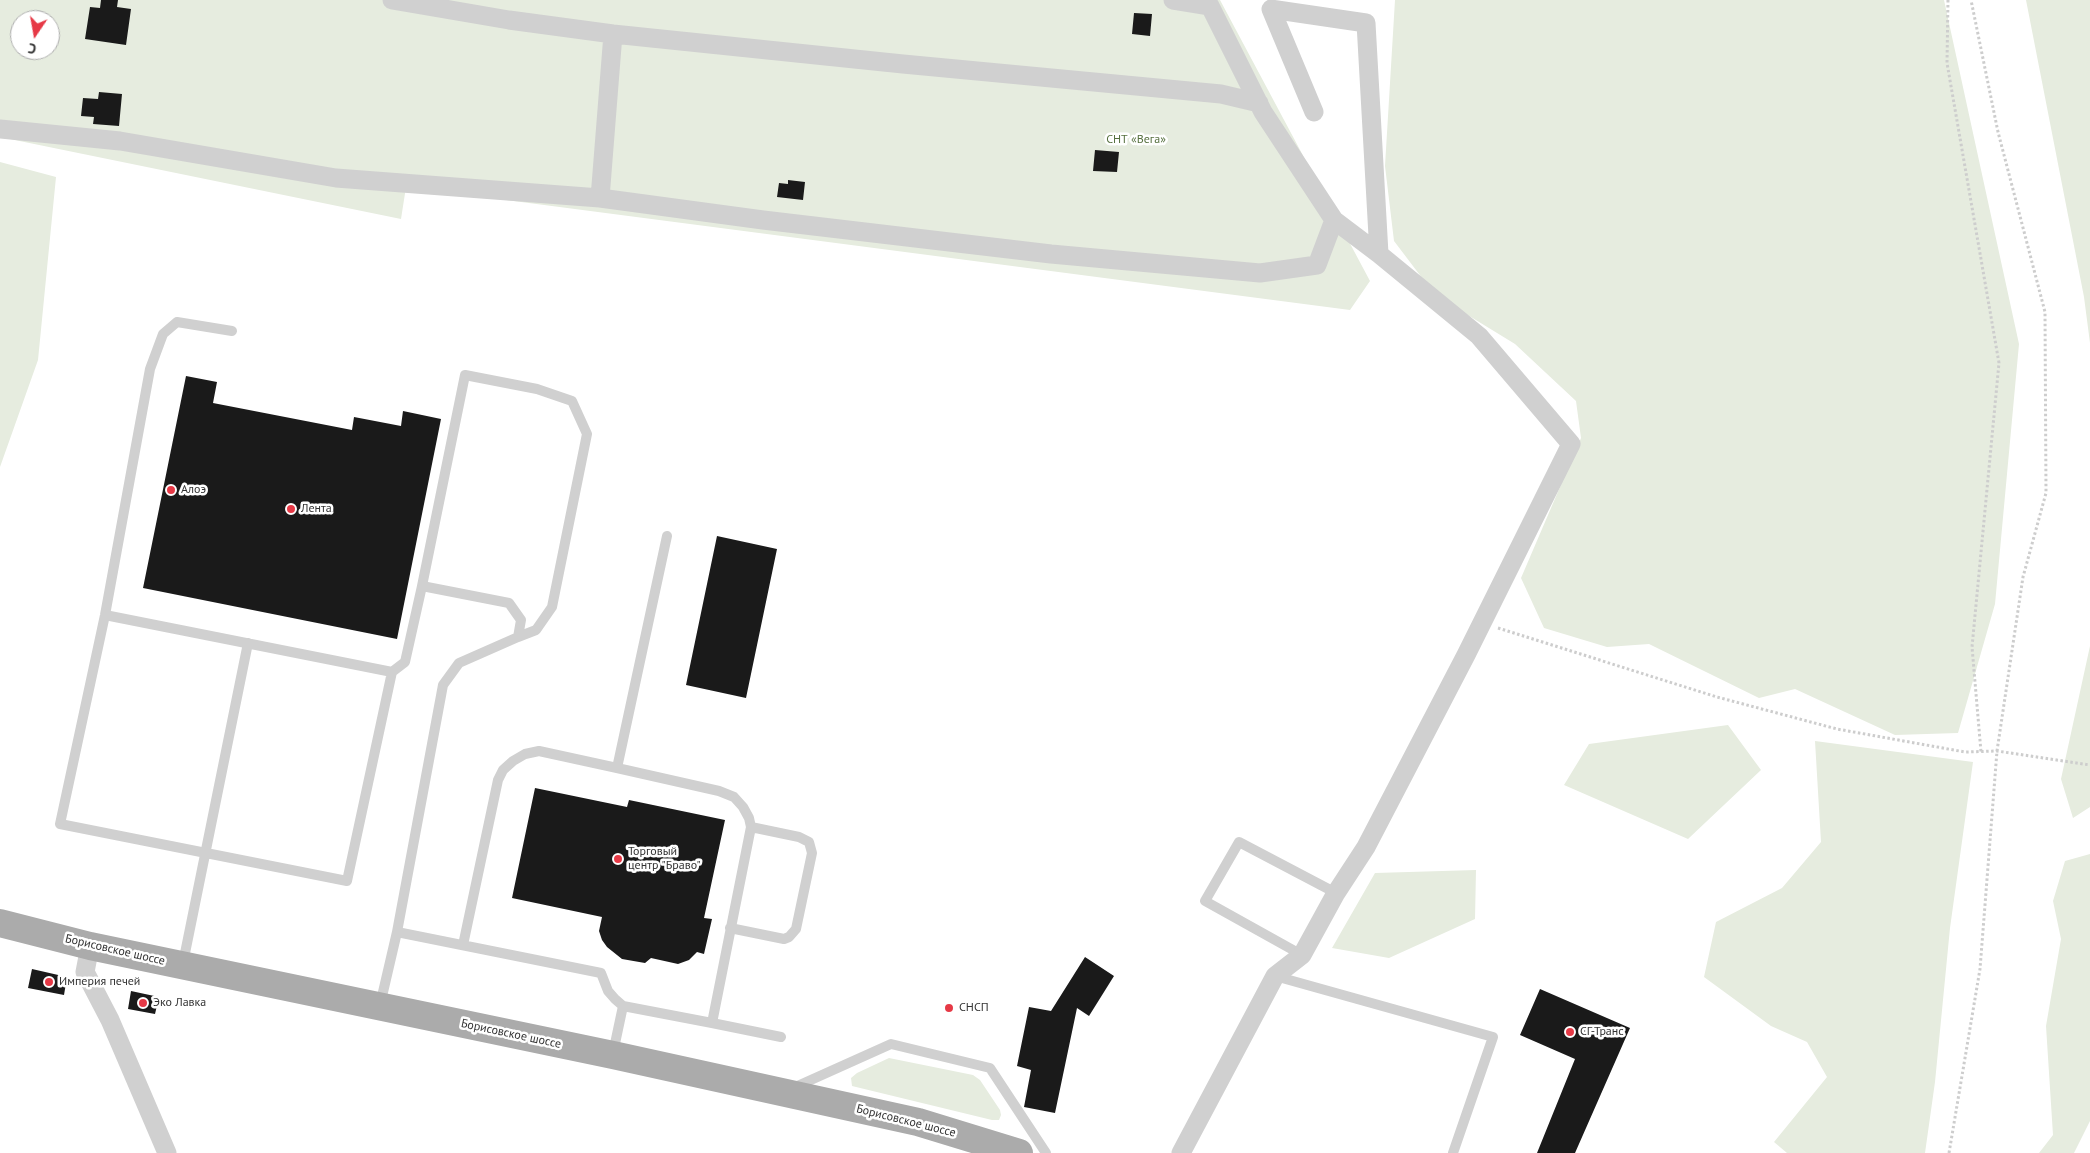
<!DOCTYPE html>
<html>
<head>
<meta charset="utf-8">
<style>
	body { margin:0 }
	#map { position:relative; width:2090px; height:1153px; overflow:hidden; background:#fff; font-family:"PT Sans",sans-serif }
	canvas { display:block }
	.north { position:absolute; left:10px; top:10px; width:50px; height:50px; box-sizing:border-box; background:#fff; border:1px solid #adadad; border-radius:50%; rotate:192deg; font-size:14px; font-weight:700; line-height:20px; text-align:center; color:#333 }
	.north::after { content:''; display:block; margin:auto; width:18px; height:22px; background:#e63946; clip-path:polygon(50% 0,100% 100%,50% 72%,0 100%) }
</style>
</head>
<body>
<div id="map">
<canvas width="2090" height="1153"></canvas>
<div class="north">С</div>
</div>
<script>
const g = document.querySelector('canvas').getContext('2d');
g.lineJoin = 'round';
function fill(path, color) {
  g.fillStyle = color;
  g.fill(path, 'evenodd');
}
function toPath(rows) {
  const path = new Path2D();
  for (const r of rows) {
    path.moveTo(r[0], r[1]);
    for (let i = 2; i < r.length; i += 2) path.lineTo(r[i], r[i + 1]);
  }
  return path;
}
function trace(path, color, width, dash) {
  g.strokeStyle = color;
  g.lineWidth = width;
  g.lineCap = dash ? 'butt' : 'round';
  g.setLineDash(dash || []);
  g.stroke(path);
}
function drawText(font, color, halo, rows, align = 'center') {
  g.font = font + ' "PT Sans",sans-serif';
  g.lineWidth = 5;
  g.setLineDash([]);
  g.textBaseline = 'middle';
  g.strokeStyle = halo;
  g.fillStyle = color;
  for (const [text, x, y, turn = 0] of rows) {
    g.save();
    g.translate(x, y);
    g.rotate((+turn || 0) * Math.PI / 180);
    g.textAlign = isNaN(turn) ? turn : align;
    if (halo) g.strokeText(text, 0, 0);
    g.fillText(text, 0, 0);
    g.restore();
  }
}
const green = toPath([
	[0,0,1220,0,1370,281,1350,310,406,187,401,219,0,137],
	[20,20,50,20,50,50,20,50],
	[1395,0,1944,0,2019,344,1995,604,1958,733,1895,735,1795,689,1759,698,1649,644,1607,647,1544,628,1521,578,1581,438,1576,401,1515,344,1435,295,1394,241,1385,166],
	[2026,0,2090,0,2090,343,2084,297],
	[0,162,56,177,38,360,0,467],
	[2090,646,2090,807,2073,818,2061,779],
	[1728,725,1761,770,1688,839,1564,785,1589,744],
	[1815,741,1973,762,1950,928,1935,1082,1925,1153,1787,1153,1774,1142,1827,1077,1807,1042,1771,1026,1704,977,1716,922,1782,888,1821,842],
	[2090,854,2090,1121,2074,1153,2039,1153,2053,1135,2046,1026,2061,939,2053,901,2065,861],
	[1476,870,1475,919,1389,958,1332,948,1375,873],
	[889,1058,973,1075,980,1080,1000,1110,1001,1115,999,1120,992,1120,852,1086,851,1078,857,1073]
]);
const building = toPath([
	[101,0,118,0,117,7,131,9,126,45,85,39,90,7,100,8],
	[1134,13,1152,14,1150,36,1132,34],
	[99,92,122,94,119,126,93,124,94,117,81,116,83,98,98,99],
	[1095,150,1119,152,1117,172,1093,171],
	[788,180,805,182,803,200,777,197,779,183,788,184],
	[186,376,217,382,213,403,352,430,354,417,401,426,403,411,441,419,397,639,143,588],
	[717,536,777,549,746,698,686,685],
	[535,788,627,807,629,800,725,820,704,918,712,919,704,954,697,952,689,960,678,964,651,958,645,963,622,959,607,947,602,940,599,931,602,917,512,898],
	[1085,957,1114,976,1089,1016,1077,1008,1055,1113,1024,1107,1031,1070,1017,1066,1029,1007,1051,1011],
	[32,969,67,977,64,995,28,988],
	[1540,989,1630,1028,1575,1153,1537,1153,1575,1059,1520,1035],
	[131,991,159,997,155,1014,128,1009]
]);
const path = toPath([
	[1948,0,1947,63,1999,363,1972,647,1981,752],
	[1498,628,1717,697,1837,729,1965,752,1997,751,2090,765],
	[1949,1153,1980,969,1997,751,2023,577,2046,493,2045,312,1998,132,1971,0]
]);
const lane = toPath([
	[232,331,177,322,163,334,150,369,105,615,60,824,347,881,392,672],
	[422,586,465,375,537,389,572,401,587,434,552,607,536,630,518,637],
	[105,615,392,672,405,662,422,586,509,603,521,620,518,637,459,663,443,685,397,932,380,1005],
	[730,928,784,939,789,937,796,929,812,853,809,842,799,837,751,827],
	[397,932,601,973,608,991,615,999,623,1006,712,1023,751,827,749,818,743,807,734,797,719,791,617,768],
	[463,945,498,780,503,770,513,761,525,754,539,751,617,768,667,536],
	[1302,955,1205,901,1239,842,1336,893],
	[183,963,248,643],
	[1275,976,1493,1037,1453,1153],
	[712,1023,781,1037],
	[613,1053,623,1006],
	[793,1088,891,1044,990,1068,1046,1153]
]);
const street = toPath([
	[392,0,509,20,613,34,903,64,1221,94,1259,103],
	[1173,0,1210,6,1263,112,1334,220,1379,254,1479,336,1571,444,1466,655,1366,847,1336,893,1302,955,1275,976,1181,1153],
	[1314,112,1271,9,1366,23,1379,254],
	[0,129,120,141,336,178,600,198,763,220,1051,254,1260,273,1317,265,1334,220],
	[600,198,613,34],
	[90,946,85,972,110,1020,167,1153]
]);
const primary = toPath([
	[0,923,90,946,613,1055,918,1122,1019,1153]
]);
const markers = [
	[171,490,5,"#e63946"],
	[291,509,5,"#e63946"],
	[618,859,5,"#e63946"],
	[49,982,5,"#e63946"],
	[143,1003,5,"#e63946"],
	[949,1008,5,"#e63946"],
	[1570,1032,5,"#e63946"]
];
const parkNames = [
	["СНТ «Вега»",1136,140]
];
const poiNames = [
	["Алоэ",181,490],
	["Лента",301,509],
	["Торговый",628,852],
	["центр \"Браво\"",628,866],
	["Империя печей",59,982],
	["Эко Лавка",153,1003],
	["СНСП",959,1008],
	["СГ-Транс",1580,1032]
];
const streetNames = [
	["Борисовское шоссе",115,950,13],
	["Борисовское шоссе",511,1034,12],
	["Борисовское шоссе",906,1121,14]
];
fill(green, '#e6ecdf');
fill(building, '#1a1a1a');
trace(path, '#cdcdcd', 3, [2.5, 2.5]);
trace(lane, '#d0d0d0', 10);
trace(street, '#d0d0d0', 19);
trace(primary, '#ababab', 28);
for (const [x, y, r, color] of markers) {
  const dot = new Path2D();
  dot.arc(x, y, r, 0, 2 * Math.PI);
  g.fillStyle = color;
  g.fill(dot);
  trace(dot, '#fff', 2);
}
drawText('12px', '#56703f', '#fff', parkNames);
drawText('12px', '#333', '#fff', poiNames, 'left');
drawText('12px', '#333', '#fff', streetNames);
</script>
</body>
</html>
